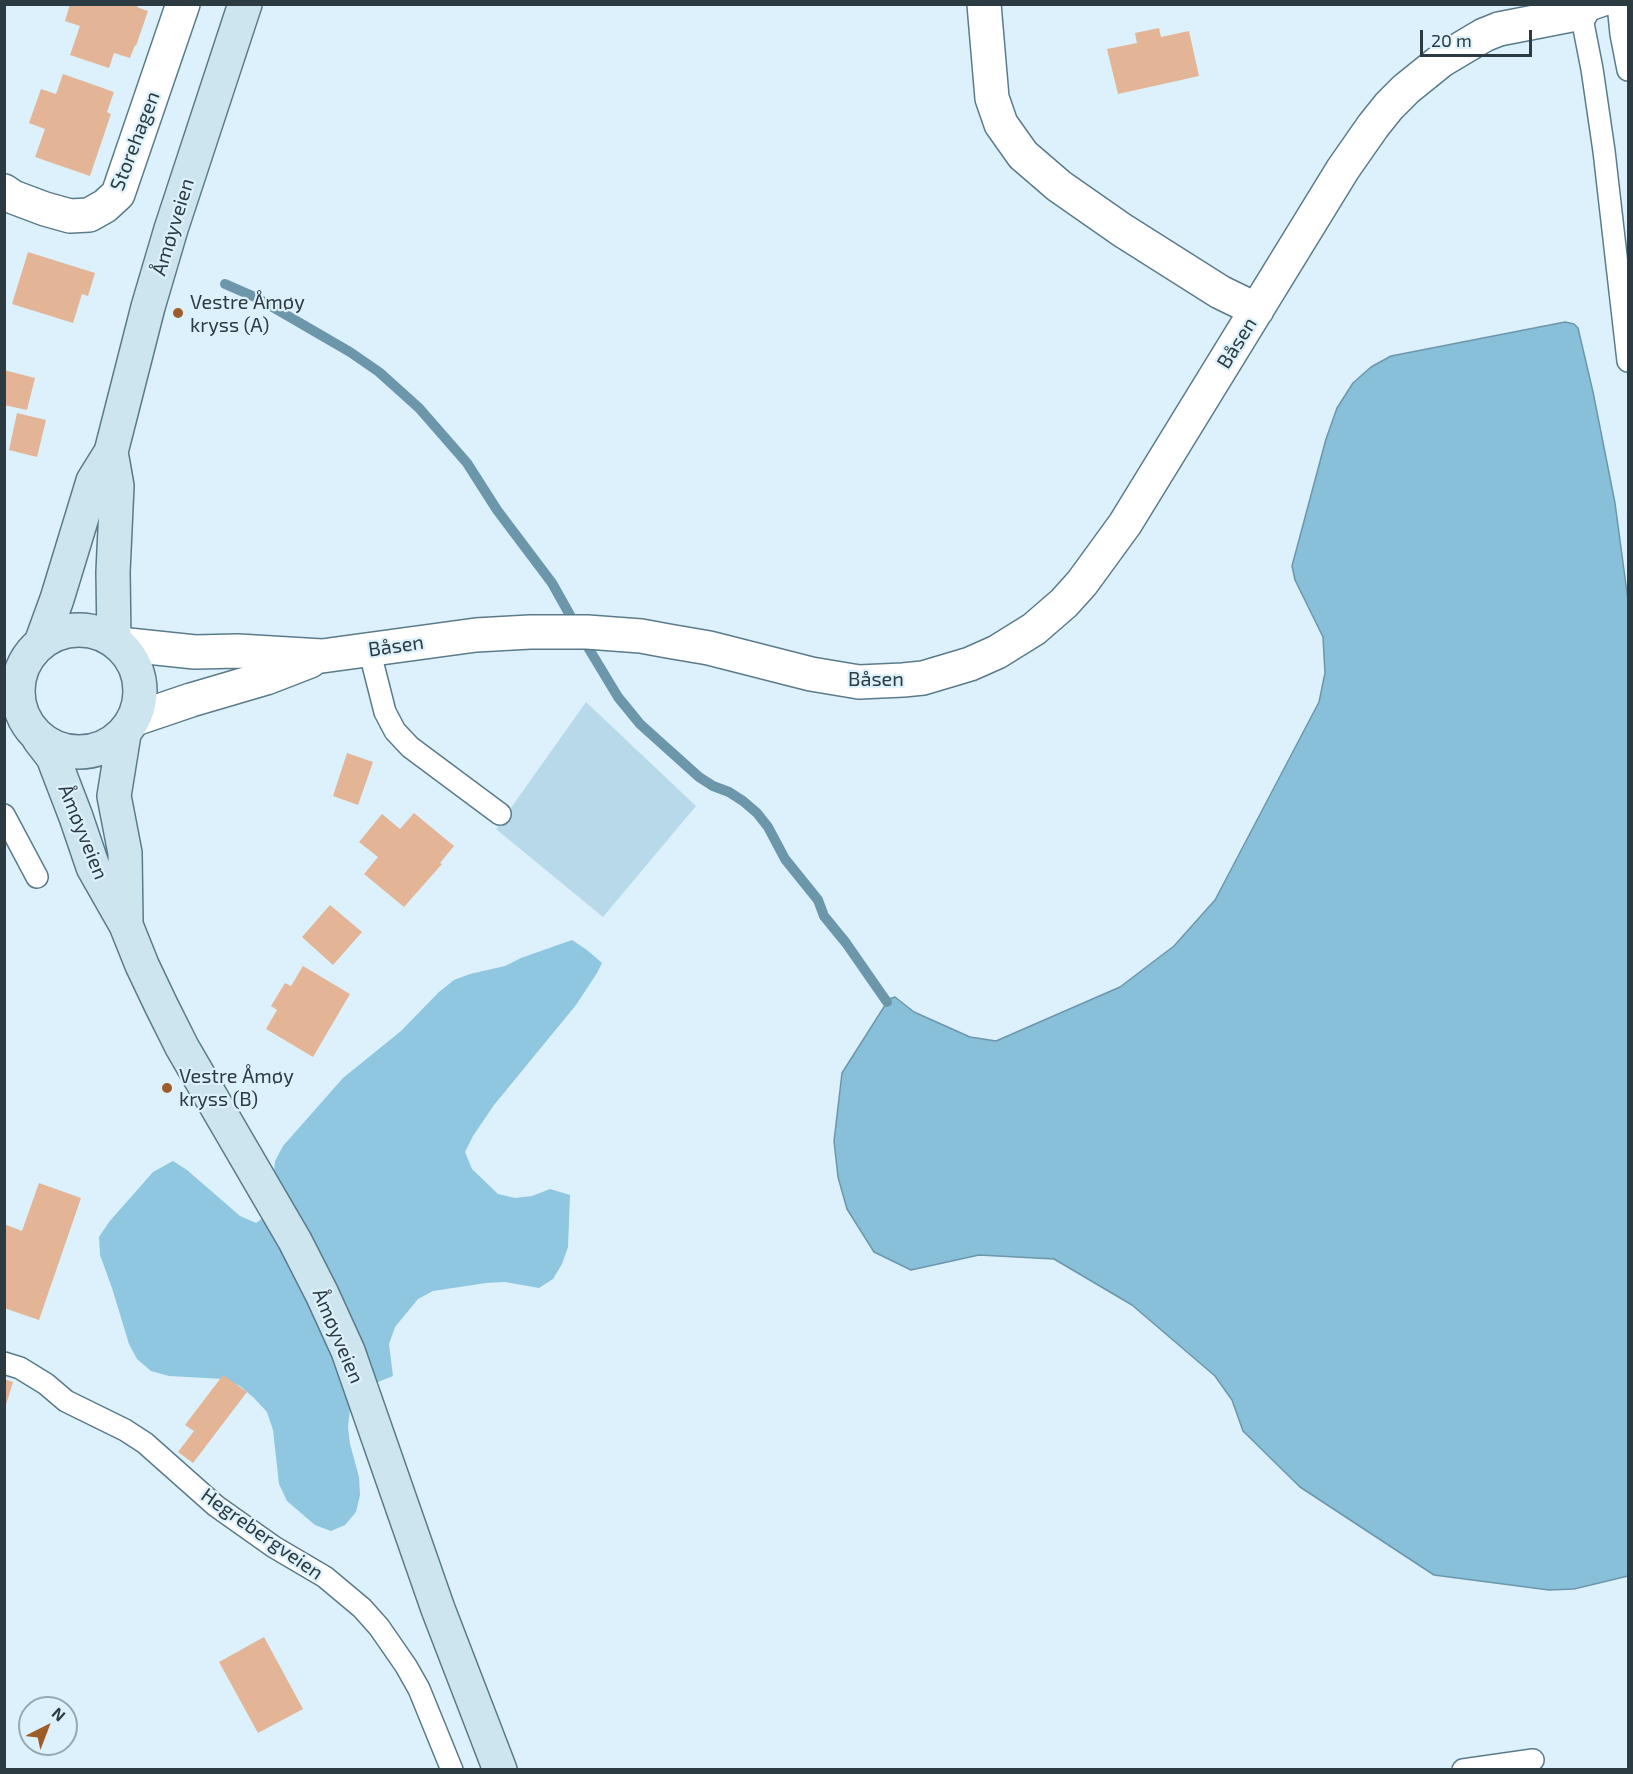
<!DOCTYPE html>
<html>
<head>
<meta charset="utf-8">
<style>
	body { margin:0 }
	#map { position:relative; width:1633px; height:1774px; overflow:hidden; background:#dcf1fb; font-family:"Exo 2",sans-serif }
	canvas { display:block }
	.frame { position:absolute; inset:0; border:6px solid #2c3a41; pointer-events:none }
	.north { position:absolute; left:18px; top:1696px; width:60px; height:60px; box-sizing:border-box; background:#dcf1fb; border:2px solid #96a8b1; border-radius:50%; rotate:42deg; font-size:16px; font-weight:700; line-height:24px; text-align:center; color:#2c3a41 }
	.north::after { content:''; display:block; margin:auto; width:21px; height:27px; background:#9e5c29; clip-path:polygon(50% 0,100% 100%,50% 72%,0 100%) }
	.scale { position:absolute; left:1420px; top:30px; width:112px; height:27px; box-sizing:border-box; border:3px solid #2c3a41; border-top:0; padding-left:8px; font-size:18px; line-height:21px; white-space:nowrap; color:#2c3a41; -webkit-text-stroke:4px #dcf1fb; paint-order:stroke }
</style>
</head>
<body>
<div id="map">
<canvas width="1633" height="1774"></canvas>
<div class="frame"></div>
<div class="north">N</div>
<div class="scale">20 m</div>
</div>
<script>
const g = document.querySelector('canvas').getContext('2d');
g.lineJoin = 'round';
function fill(path, color) {
  g.fillStyle = color;
  g.fill(path, 'evenodd');
}
function toPath(rows) {
  const path = new Path2D();
  for (const r of rows) {
    if (r.length === 3) {
      path.moveTo(r[0] + r[2], r[1]);
      path.arc(r[0], r[1], r[2], 0, 2 * Math.PI);
      continue;
    }
    path.moveTo(r[0], r[1]);
    for (let i = 2; i < r.length; i += 2) path.lineTo(r[i], r[i + 1]);
  }
  return path;
}
function trace(path, color, width, dash) {
  g.strokeStyle = color;
  g.lineWidth = width;
  g.lineCap = dash ? 'butt' : 'round';
  g.setLineDash(dash || []);
  g.stroke(path);
}
function drawText(font, color, halo, rows, align = 'center') {
  g.font = font + ' "Exo 2",sans-serif';
  g.lineWidth = 4.5;
  g.setLineDash([]);
  g.textBaseline = 'middle';
  g.strokeStyle = halo;
  g.fillStyle = color;
  for (const [text, x, y, turn = 0] of rows) {
    g.save();
    g.translate(x, y);
    g.rotate((+turn || 0) * Math.PI / 180);
    g.textAlign = isNaN(turn) ? turn : align;
    if (halo) g.strokeText(text, 0, 0);
    g.fillText(text, 0, 0);
    g.restore();
  }
}
const green = toPath([
	[586,702,696,806,603,917,496,829]
]);
const forest = toPath([
	[572,940,587,950,602,963,597,973,576,1005,494,1105,473,1136,465,1152,472,1169,498,1194,515,1198,532,1196,550,1189,570,1195,568,1247,562,1264,553,1279,539,1288,505,1282,486,1283,433,1291,418,1299,395,1327,389,1344,393,1376,378,1382,363,1392,350,1409,348,1427,350,1444,359,1477,360,1495,356,1512,345,1525,331,1531,315,1525,287,1501,279,1484,273,1430,267,1412,254,1398,240,1386,224,1379,169,1376,151,1371,137,1359,129,1344,112,1288,100,1255,99,1237,109,1222,153,1172,173,1161,187,1170,240,1216,256,1223,270,1213,275,1161,283,1146,343,1078,401,1031,439,992,454,980,470,974,505,966,521,958]
]);
const water = toPath([
	[1565,322,1574,324,1578,328,1593,392,1615,503,1628,600,1628,1576,1574,1589,1549,1590,1434,1575,1300,1487,1243,1431,1232,1400,1215,1376,1132,1305,1054,1259,979,1255,911,1270,874,1252,847,1209,838,1177,834,1141,842,1073,889,999,895,997,914,1012,970,1037,996,1041,1120,987,1174,946,1215,900,1319,702,1325,673,1323,637,1295,580,1292,566,1326,439,1337,408,1353,383,1371,367,1391,356,1565,322]
]);
const stream = toPath([
	[225,284,257,298,350,352,379,372,419,408,467,463,497,510,552,583,589,649,618,697,640,724,699,777,713,786,729,792,743,801,757,813,768,827,785,859,818,900,824,916,846,943,887,1002]
]);
const building = toPath([
	[70,4,138,4,137,7,148,11,136,46,135,45,130,58,114,53,109,68,70,55,80,26,65,21],
	[1159,28,1161,37,1189,31,1199,76,1118,94,1107,49,1137,43,1135,33],
	[63,74,114,92,107,112,111,114,90,176,35,157,45,129,29,123,41,89,56,94],
	[28,252,95,273,88,296,82,294,73,323,12,304],
	[4,370,35,378,27,410,4,405],
	[17,413,46,420,37,457,9,450],
	[347,753,373,762,358,805,333,796],
	[414,813,454,846,440,863,442,864,404,907,364,874,378,857,359,842,382,814,400,829],
	[330,905,362,932,333,965,302,937],
	[303,966,350,994,313,1057,266,1029,277,1010,271,1006,285,983,291,986],
	[39,1183,81,1198,39,1320,4,1308,4,1224,22,1231],
	[223,1375,247,1392,193,1463,178,1452,194,1431,185,1425],
	[4,1379,13,1382,5,1408,4,1408],
	[264,1637,303,1709,258,1733,219,1662]
]);
const lane = toPath([
	[1607,4,1581,13,1592,69,1604,151,1628,361],
	[1618,4,1621,34,1628,70],
	[369,649,385,712,395,731,410,747,500,814],
	[4,815,37,877],
	[4,1363,20,1368,46,1384,66,1401,125,1430,145,1443,216,1506,274,1547,325,1577,362,1608,379,1627,406,1666,419,1689,452,1770],
	[1463,1770,1533,1760]
]);
const street = toPath([
	[984,4,992,98,1001,124,1023,155,1059,186,1122,230,1220,292,1257,310],
	[4,191,13,197,45,209,70,216,89,215,105,206,118,194,183,4],
	[119,644,195,652,238,651,322,656,476,635,530,632,587,632,641,636,668,641,709,648,811,674,859,682,903,680,923,678,970,664,997,652,1034,629,1064,603,1082,583,1125,524,1343,169,1373,126,1389,106,1406,89,1442,60,1484,35,1499,29,1581,13],
	[135,719,191,700,266,678,310,661]
]);
const secondary = toPath([
	[111,452,117,486,113,572,114,640],
	[79,691,61],
	[41,643,57,599,93,481,111,452,148,307,171,229,245,4],
	[124,734,114,796,125,853,126,921],
	[39,739,53,757,76,817,93,867,126,925,142,965,161,1005,182,1047,295,1241,322,1294,348,1351,438,1609,500,1770]
]);
const markers = [
	[178,313,6,"#9e5c29"],
	[167,1088,6,"#9e5c29"]
];
const streetNames = [
	["Storehagen",135,141,-69],
	["Åmøyveien",173,227,-73],
	["Båsen",1237,343,-58],
	["Båsen",396,646,-8],
	["Båsen",876,679],
	["Åmøyveien",83,832,68],
	["Åmøyveien",338,1336,67],
	["Hegrebergveien",262,1534,35]
];
const poiNames = [
	["Vestre Åmøy",190,302],
	["kryss (A)",190,325],
	["Vestre Åmøy",179,1076],
	["kryss (B)",179,1099]
];
fill(green, '#b7d9ea');
fill(forest, '#8fc6e0');
fill(water, '#88bfd9');
trace(water, '#6c97ab', 1.5);
trace(stream, '#6c97ab', 10);
fill(building, '#e3b596');
trace(lane, '#5b7b8a', 24);
trace(street, '#5b7b8a', 36);
trace(secondary, '#5b7b8a', 36);
trace(lane, '#fff', 21);
trace(street, '#fff', 33);
trace(secondary, '#cde5ef', 33);
for (const [x, y, r, color] of markers) {
  const dot = new Path2D();
  dot.arc(x, y, r, 0, 2 * Math.PI);
  g.fillStyle = color;
  g.fill(dot);
  trace(dot, '#dcf1fb', 2);
}
drawText('20px', '#2c3a41', '#dcf1fb', streetNames);
drawText('20px', '#2c3a41', '#dcf1fb', poiNames, 'left');
</script>
</body>
</html>
